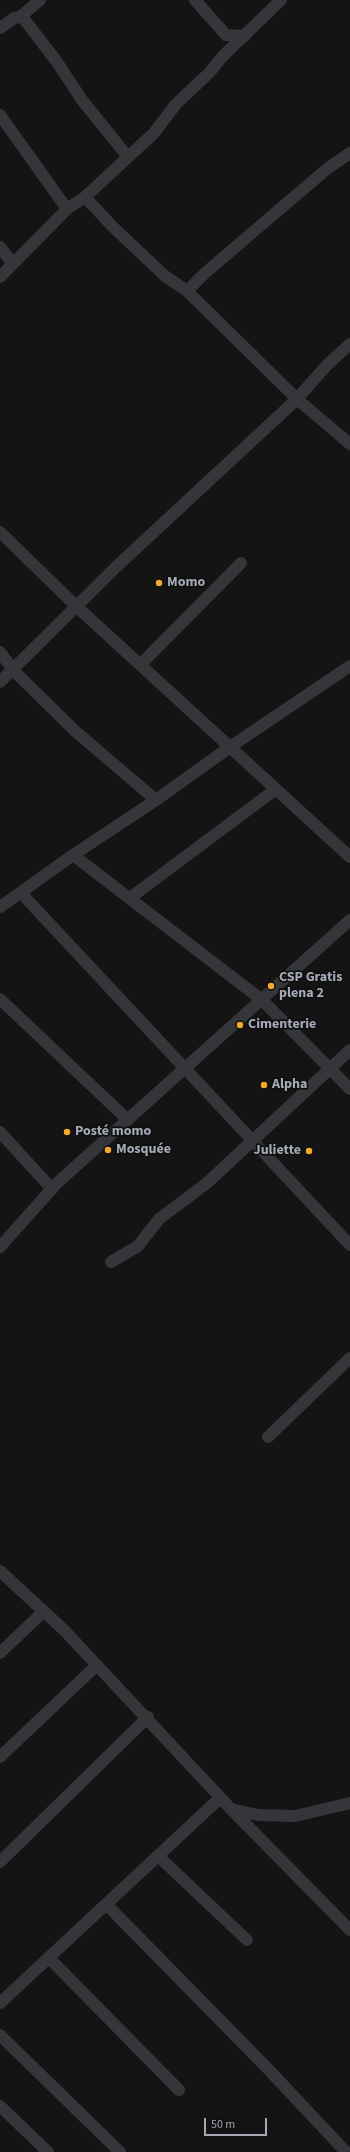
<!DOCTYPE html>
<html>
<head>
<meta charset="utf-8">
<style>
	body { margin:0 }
	#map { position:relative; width:350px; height:2152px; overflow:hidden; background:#141415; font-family:"Source Sans 3",sans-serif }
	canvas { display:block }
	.scale { position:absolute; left:204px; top:2118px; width:63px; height:18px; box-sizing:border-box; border:2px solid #a5abb6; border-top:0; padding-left:5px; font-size:12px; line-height:14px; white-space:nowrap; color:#a5abb6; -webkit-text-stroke:3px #0f0f10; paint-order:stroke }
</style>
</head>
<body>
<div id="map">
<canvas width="350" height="2152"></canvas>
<div class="scale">50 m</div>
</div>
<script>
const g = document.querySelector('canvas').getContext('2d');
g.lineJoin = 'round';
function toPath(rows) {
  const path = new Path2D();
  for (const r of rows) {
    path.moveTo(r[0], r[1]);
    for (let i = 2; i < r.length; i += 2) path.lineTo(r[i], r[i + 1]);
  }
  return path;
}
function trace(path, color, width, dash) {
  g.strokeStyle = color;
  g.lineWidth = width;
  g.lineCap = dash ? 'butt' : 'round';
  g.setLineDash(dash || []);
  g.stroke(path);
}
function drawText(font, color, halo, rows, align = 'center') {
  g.font = font + ' "Source Sans 3",sans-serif';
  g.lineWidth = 3.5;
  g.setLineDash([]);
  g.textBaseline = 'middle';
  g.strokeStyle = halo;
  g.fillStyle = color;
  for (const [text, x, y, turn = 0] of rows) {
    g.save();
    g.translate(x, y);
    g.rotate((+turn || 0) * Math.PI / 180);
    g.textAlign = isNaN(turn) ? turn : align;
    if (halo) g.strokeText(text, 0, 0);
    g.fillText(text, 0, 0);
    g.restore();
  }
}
const minor = toPath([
	[195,0,226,35,245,36],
	[20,17,40,0],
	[0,28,14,18,20,17,24,19,57,62,82,100,128,157],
	[0,115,67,209],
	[85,197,113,227,165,276,187,291,297,399,350,444],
	[0,247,13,264],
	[0,277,67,209,85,197,154,133,176,104,209,73,223,56,281,0],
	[187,291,205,273,328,168,350,153],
	[0,532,76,606,350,857],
	[0,652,13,670,75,731,156,800],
	[141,664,241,563],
	[0,682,116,567,297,399,327,365,350,344],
	[73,855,262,1000,350,1089],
	[21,893,350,1245],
	[130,898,276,789],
	[0,907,73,855,156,800,230,747,350,666],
	[0,999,128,1120],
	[0,1132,52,1189],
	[0,1247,56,1184,350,920],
	[111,1262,138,1246,159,1219,207,1183,350,1050],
	[268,1437,350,1358],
	[0,1571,65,1631,230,1808,350,1930],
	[0,1653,44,1611],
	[0,1757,97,1665],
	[231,1809,258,1815,295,1816,350,1803],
	[158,1856,247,1940],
	[0,1862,148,1717],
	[107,1905,268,2069,346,2152],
	[49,1958,179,2090],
	[0,2003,220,1798],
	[0,2035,120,2152],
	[0,2106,48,2152]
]);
const markers = [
	[159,583,4,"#f4a92d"],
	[271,986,4,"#f4a92d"],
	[240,1025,4,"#f4a92d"],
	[264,1085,4,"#f4a92d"],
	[67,1132,4,"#f4a92d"],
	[108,1150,4,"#f4a92d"],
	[309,1151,4,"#f4a92d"]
];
const poiNames = [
	["Momo",167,583],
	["CSP Gratis",279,978],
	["plena 2",279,994],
	["Cimenterie",248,1025],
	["Alpha",272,1085],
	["Posté momo",75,1132],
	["Mosquée",116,1150],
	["Juliette",301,1151,"right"]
];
trace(minor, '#35363a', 12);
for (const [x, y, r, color] of markers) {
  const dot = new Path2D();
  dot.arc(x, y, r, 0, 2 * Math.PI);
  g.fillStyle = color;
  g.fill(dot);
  trace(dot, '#0f0f10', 1.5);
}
drawText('bold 14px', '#a5abb6', '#0f0f10', poiNames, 'left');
</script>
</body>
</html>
